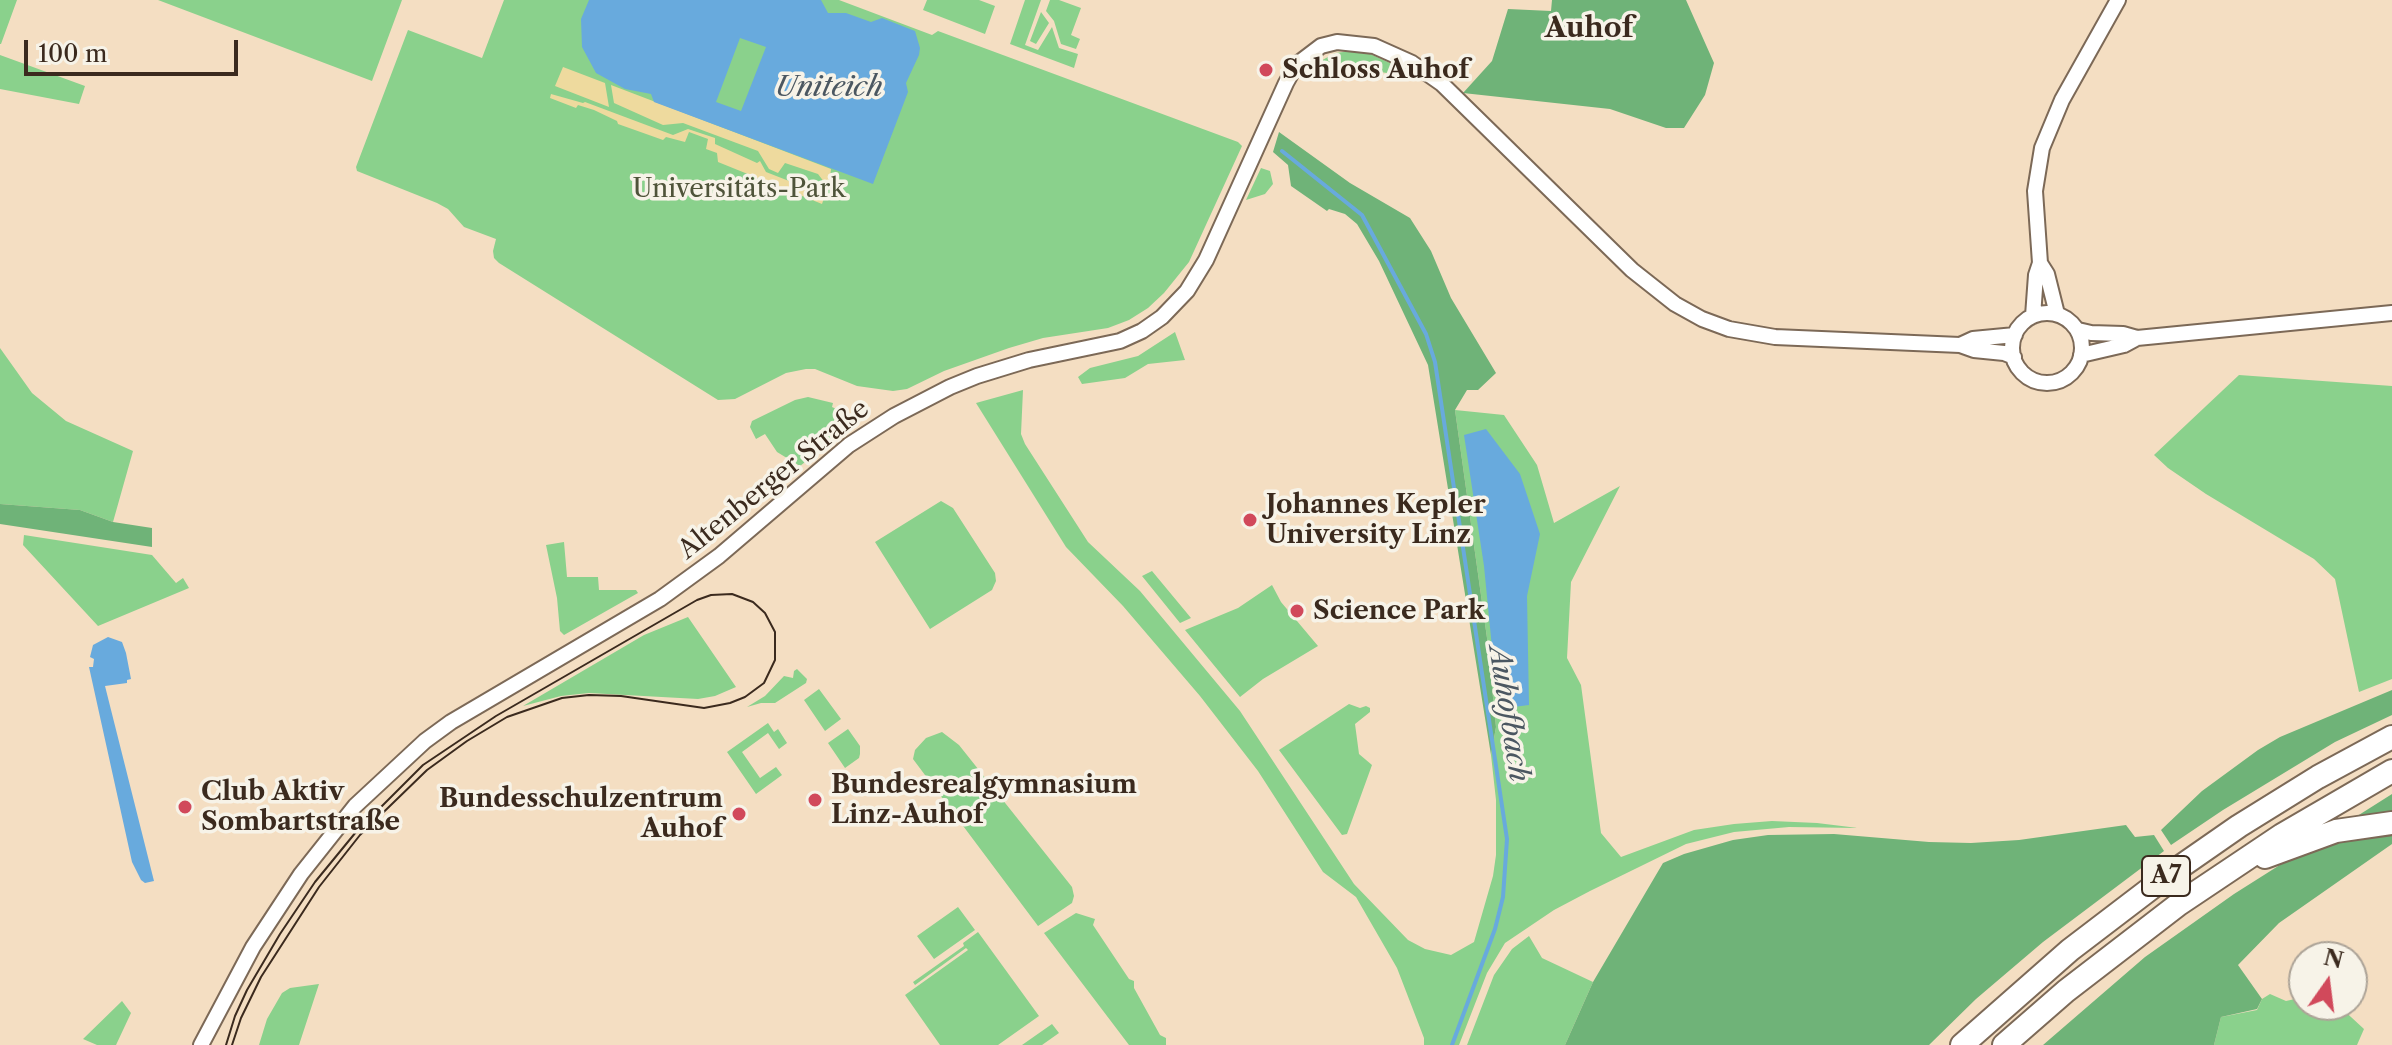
<!DOCTYPE html>
<html>
<head>
<meta charset="utf-8">
<style>
	body { margin:0 }
	#map { position:relative; width:2392px; height:1045px; overflow:hidden; background:#f4dec2; font-family:"Libre Caslon Text",serif }
	canvas { display:block }
	.north { position:absolute; left:2288px; top:941px; width:80px; height:80px; box-sizing:border-box; background:#f7f3e8; border:2px solid #aca397; border-radius:50%; rotate:14deg; font-size:22px; font-weight:700; line-height:32px; text-align:center; color:#3b2a1e }
	.north::after { content:''; display:block; margin:auto; width:28px; height:36px; background:#d1495b; clip-path:polygon(50% 0,100% 100%,50% 72%,0 100%) }
	.scale { position:absolute; left:24px; top:40px; width:214px; height:36px; box-sizing:border-box; border:4px solid #3b2a1e; border-top:0; padding-left:10px; font-size:24px; line-height:28px; white-space:nowrap; color:#3b2a1e; -webkit-text-stroke:6px #f7f3e8; paint-order:stroke }
</style>
</head>
<body>
<div id="map">
<canvas width="2392" height="1045"></canvas>
<div class="north">N</div>
<div class="scale">100 m</div>
</div>
<script>
const g = document.querySelector('canvas').getContext('2d');
g.lineJoin = 'round';
function fill(path, color) {
  g.fillStyle = color;
  g.fill(path, 'evenodd');
}
function toPath(rows) {
  const path = new Path2D();
  for (const r of rows) {
    if (r.length === 3) {
      path.moveTo(r[0] + r[2], r[1]);
      path.arc(r[0], r[1], r[2], 0, 2 * Math.PI);
      continue;
    }
    path.moveTo(r[0], r[1]);
    for (let i = 2; i < r.length; i += 2) path.lineTo(r[i], r[i + 1]);
  }
  return path;
}
function trace(path, color, width, dash) {
  g.strokeStyle = color;
  g.lineWidth = width;
  g.lineCap = dash ? 'butt' : 'round';
  g.setLineDash(dash || []);
  g.stroke(path);
}
function drawText(font, color, halo, rows, align = 'center') {
  g.font = font + ' "Libre Caslon Text",serif';
  g.lineWidth = 7;
  g.setLineDash([]);
  g.textBaseline = 'middle';
  g.strokeStyle = halo;
  g.fillStyle = color;
  for (const [text, x, y, turn = 0] of rows) {
    g.save();
    g.translate(x, y);
    g.rotate((+turn || 0) * Math.PI / 180);
    g.textAlign = isNaN(turn) ? turn : align;
    if (halo) g.strokeText(text, 0, 0);
    g.fillText(text, 0, 0);
    g.restore();
  }
}
const green = toPath([
	[0,0,17,0,1,44,0,44],
	[158,0,402,0,372,81],
	[504,0,839,0,932,35,938,31,1238,142,1242,146,1189,262,1164,293,1148,308,1129,320,1108,328,1043,338,1009,348,944,371,907,389,893,391,857,386,815,369,806,369,786,373,735,399,718,400,499,263,494,258,493,251,496,239,464,227,448,209,437,203,357,171,356,167,408,30,482,58],
	[927,0,979,0,995,6,985,34,923,10],
	[1025,0,1041,0,1025,45,1038,50,1052,27,1059,48,1078,54,1074,68,1010,44],
	[1050,0,1059,0,1081,8,1071,35,1080,39,1076,49,1061,44,1054,21,1046,11],
	[1041,12,1049,23,1036,44,1030,41],
	[1352,51,1368,53,1401,68,1400,75,1341,66,1310,67,1335,53],
	[0,55,85,86,79,104,0,89],
	[1261,168,1270,171,1273,184,1265,194,1246,200],
	[1175,332,1185,360,1148,364,1125,378,1082,384,1078,377,1090,368,1138,356],
	[0,348,32,393,66,421,133,451,113,522,80,510,0,504],
	[2239,375,2392,386,2392,679,2359,692,2335,579,2314,559,2206,494,2168,468,2154,455],
	[1023,390,1021,434,1025,444,1088,542,1140,591,1240,711,1354,884,1408,940,1425,949,1451,955,1474,942,1493,876,1496,855,1496,800,1491,755,1496,727,1487,638,1455,410,1504,415,1537,465,1554,523,1620,486,1571,582,1567,658,1581,685,1601,833,1621,857,1694,830,1734,824,1772,821,1817,823,1858,828,1789,827,1734,832,1686,844,1590,891,1554,910,1505,943,1487,973,1459,1045,1424,1045,1424,1038,1397,968,1356,897,1323,872,1258,771,1200,696,1123,606,1066,547,976,403],
	[808,397,833,403,832,407,847,414,840,435,800,466,777,452,765,434,756,439,750,427,752,421,795,400],
	[941,501,953,508,995,573,996,581,992,590,930,629,875,542],
	[24,535,152,555,176,583,183,578,189,588,98,626,23,545],
	[564,542,567,577,598,577,599,590,636,590,638,593,564,635,560,631,557,598,546,545],
	[1152,571,1191,618,1180,623,1142,576],
	[1272,585,1281,602,1318,646,1263,679,1240,697,1185,630,1238,608],
	[688,617,736,687,715,696,698,699,589,693,561,696,523,706,644,635],
	[797,669,807,679,806,683,775,703,761,703,747,707,765,696,784,676,793,678,794,671],
	[819,689,841,719,825,731,804,700],
	[1349,704,1360,708,1366,706,1370,708,1370,712,1355,724,1359,754,1372,765,1347,834,1342,835,1279,750],
	[768,723,774,732,778,729,787,743,779,749,768,733,742,752,760,778,776,767,782,775,756,794,727,752],
	[848,729,860,746,860,754,859,758,845,768,828,743],
	[942,732,959,745,1072,887,1074,896,1072,903,1038,926,913,759,915,750,926,738],
	[958,907,975,930,934,959,917,936],
	[1076,913,1095,919,1093,925,1129,979,1134,981,1134,988,1160,1035,1166,1038,1166,1045,1129,1045,1044,933],
	[978,932,1039,1016,998,1045,940,1045,905,995,968,950,966,948,915,985,913,982,964,946,963,943],
	[1529,936,1542,958,1593,982,1565,1045,1467,1045,1494,975,1512,949],
	[319,984,299,1045,259,1045,267,1019,282,993,290,988],
	[2270,994,2286,1001,2304,997,2304,1005,2338,1005,2364,1029,2357,1045,2214,1045,2221,1017,2257,1010,2262,999],
	[122,1001,131,1013,116,1045,97,1045,83,1039],
	[1052,1024,1059,1033,1042,1045,1022,1045]
]);
const forest = toPath([
	[1552,0,1686,0,1714,63,1705,95,1684,128,1666,128,1610,109,1463,93,1492,61,1508,9,1551,11],
	[1279,132,1350,183,1410,218,1431,251,1451,298,1496,373,1478,390,1467,390,1455,410,1487,638,1496,727,1491,755,1428,365,1379,261,1357,224,1345,214,1329,209,1327,211,1291,186,1288,165,1273,152],
	[0,504,80,510,113,522,152,528,152,547,0,524],
	[2392,690,2392,715,2335,742,2223,810,2171,845,2161,830,2202,791,2258,750,2280,737],
	[2392,794,2392,844,2279,923,2238,965,2262,999,2257,1009,2221,1017,2214,1045,2043,1045,2145,957,2234,894],
	[2126,825,2135,837,2154,835,2164,851,2043,942,1976,999,1929,1045,1565,1045,1593,982,1663,863,1684,854,1733,840,1768,835,1834,834,1929,842,1971,843,2019,840]
]);
const sand = toPath([
	[563,67,605,83,609,107,555,86],
	[611,85,831,169,830,178,846,184,831,191,818,174,785,163,778,173,769,169,758,151,683,123,663,125,614,103],
	[551,94,583,103,585,102,673,135,688,129,715,138,715,144,757,163,760,161,766,172,825,195,822,204,718,162,717,153,706,149,708,139,689,132,685,142,666,137,663,140,618,124,617,121,594,110,578,105,576,108,550,98]
]);
const water = toPath([
	[589,0,821,0,828,13,846,13,871,22,882,18,915,31,920,48,919,55,906,83,908,92,873,184,654,102,651,94,625,89,596,73,582,47,581,19],
	[740,38,766,47,741,111,716,102],
	[1486,429,1520,474,1540,534,1527,596,1529,705,1498,709,1484,566,1464,435],
	[108,637,122,642,126,653,131,679,127,680,127,683,105,686,154,881,145,883,141,880,132,862,89,667,93,667,94,659,90,657,93,645]
]);
const stream = toPath([
	[1282,151,1362,215,1426,334,1435,362,1507,839,1503,897,1495,929,1452,1045]
]);
const minor = toPath([
	[2040,263,2047,274,2057,314],
	[2047,348,35],
	[2033,316,2036,275,2040,263,2035,191,2042,148,2062,100,2118,0],
	[2078,330,2091,333,2123,334,2137,338,2392,313],
	[1960,345,1973,339,2015,335],
	[2081,355,2124,345,2137,338],
	[201,1045,253,947,301,874,355,806,425,741,451,722,660,599,719,556,849,445,894,416,950,387,977,376,1029,360,1120,341,1142,331,1162,317,1187,291,1206,260,1286,83,1296,65,1321,46,1337,42,1374,46,1412,63,1442,84,1632,270,1675,304,1702,319,1729,329,1775,337,1960,345,1974,350,2004,353,2014,357]
]);
const highway = toPath([
	[2265,857,2336,831,2392,823],
	[1962,1045,2070,950,2167,876,2239,826,2318,777,2392,737],
	[2004,1045,2066,991,2179,904,2282,835,2392,771]
]);
const tram = toPath([
	[226,1045,235,1016,247,990,280,934,315,882,356,832,423,765,496,716,697,600,711,595,732,594,753,602,765,613,775,632,775,660,764,683,745,697,730,703,704,708,621,696,589,695,562,698,507,717,467,741,427,770,360,835,319,887,261,977,241,1018,232,1045]
]);
const markers = [
	[1266,70,8,"#d1495b"],
	[1250,520,8,"#d1495b"],
	[1297,611,8,"#d1495b"],
	[815,800,8,"#d1495b"],
	[185,807,8,"#d1495b"],
	[739,814,8,"#d1495b"]
];
const shields = [
	[2166,876,48]
];
const shieldNames = [
	["A7",2166,876]
];
const poiNames = [
	["Schloss Auhof",1282,70],
	["Johannes Kepler",1266,505],
	["University Linz",1266,535],
	["Science Park",1313,611],
	["Bundesrealgymnasium",831,785],
	["Linz-Auhof",831,815],
	["Club Aktiv",201,792],
	["Sombartstraße",201,822],
	["Bundesschulzentrum",723,799,"right"],
	["Auhof",723,829,"right"]
];
const parkNames = [
	["Universitäts-Park",739,189]
];
const streetNames = [
	["Altenberger Straße",774,480,-39]
];
const neighbourhoodNames = [
	["Auhof",1589,29]
];
const waterNames = [
	["Uniteich",829,88],
	["Auhofbach",1508,714,81]
];
fill(green, '#8ad18c');
fill(forest, '#6fb378');
fill(sand, '#eeda9e');
fill(water, '#68aadd');
trace(stream, '#68aadd', 4);
trace(minor, '#7c6957', 18);
trace(highway, '#7c6957', 26);
trace(minor, '#fff', 14);
trace(highway, '#fff', 22);
trace(tram, '#3b2a1e', 2);
for (const [x, y, r, color] of markers) {
  const dot = new Path2D();
  dot.arc(x, y, r, 0, 2 * Math.PI);
  g.fillStyle = color;
  g.fill(dot);
  trace(dot, '#f7f3e8', 3);
}
for (const [x, y, w] of shields) {
  const box = new Path2D();
  box.roundRect(x - w / 2, y - 20, w, 40, 6);
  g.fillStyle = '#f7f3e8';
  g.fill(box);
  trace(box, '#3b2a1e', 2);
}
drawText('bold 24px', '#3b2a1e', null, shieldNames);
drawText('bold 26px', '#3b2a1e', '#f7f3e8', poiNames, 'left');
drawText('26px', '#4f543a', '#f7f3e8', parkNames);
drawText('26px', '#3b2a1e', '#f7f3e8', streetNames);
drawText('bold 28px', '#3b2a1e', '#f7f3e8', neighbourhoodNames);
drawText('italic 28px', '#4b5761', '#f7f3e8', waterNames);
</script>
</body>
</html>
